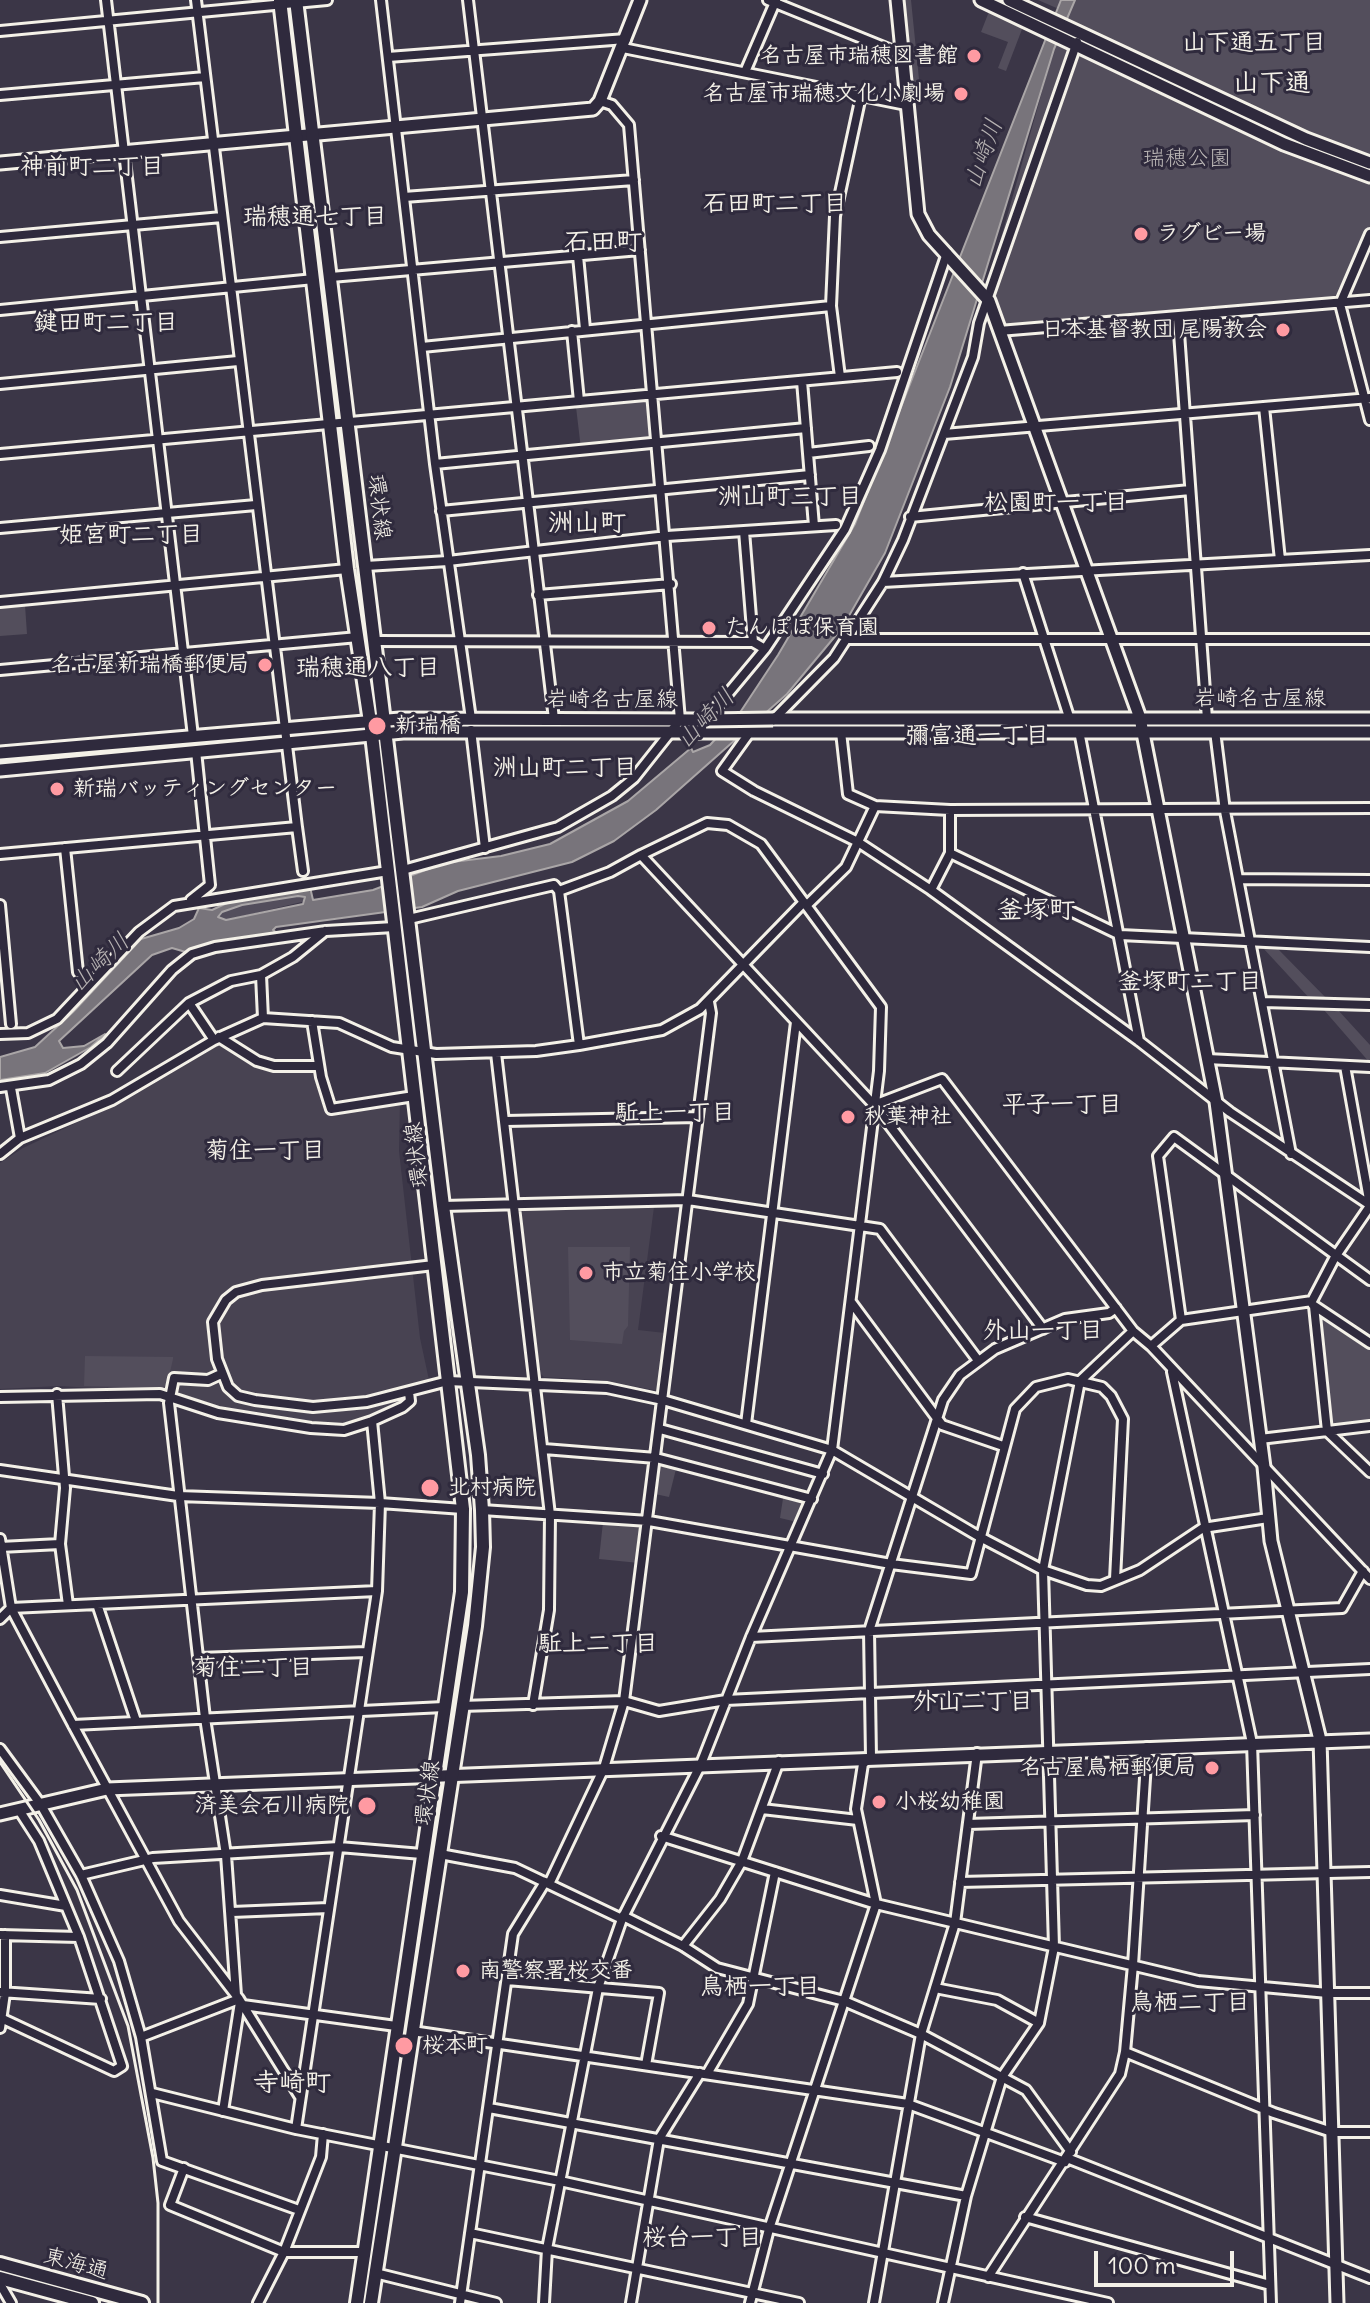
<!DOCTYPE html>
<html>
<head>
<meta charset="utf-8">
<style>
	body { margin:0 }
	#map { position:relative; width:1370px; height:2303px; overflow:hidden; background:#3b3647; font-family:Delius,sans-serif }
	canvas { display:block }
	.scale { position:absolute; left:1094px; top:2251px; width:140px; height:36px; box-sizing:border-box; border:4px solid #f4f1e8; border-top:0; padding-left:10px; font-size:24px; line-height:28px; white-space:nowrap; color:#f4f1e8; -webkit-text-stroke:6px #2f2a3d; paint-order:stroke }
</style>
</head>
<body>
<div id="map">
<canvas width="1370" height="2303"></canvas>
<div class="scale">100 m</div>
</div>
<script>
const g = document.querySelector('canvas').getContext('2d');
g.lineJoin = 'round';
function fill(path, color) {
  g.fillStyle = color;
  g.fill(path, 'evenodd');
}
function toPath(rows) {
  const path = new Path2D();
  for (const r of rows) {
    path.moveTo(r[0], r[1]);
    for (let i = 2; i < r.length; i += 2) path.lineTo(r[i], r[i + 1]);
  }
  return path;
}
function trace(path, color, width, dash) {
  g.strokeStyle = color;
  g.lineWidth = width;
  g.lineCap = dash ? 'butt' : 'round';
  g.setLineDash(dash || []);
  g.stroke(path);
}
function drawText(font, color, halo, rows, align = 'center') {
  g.font = font + ' Delius,"Klee One",sans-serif';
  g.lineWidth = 6;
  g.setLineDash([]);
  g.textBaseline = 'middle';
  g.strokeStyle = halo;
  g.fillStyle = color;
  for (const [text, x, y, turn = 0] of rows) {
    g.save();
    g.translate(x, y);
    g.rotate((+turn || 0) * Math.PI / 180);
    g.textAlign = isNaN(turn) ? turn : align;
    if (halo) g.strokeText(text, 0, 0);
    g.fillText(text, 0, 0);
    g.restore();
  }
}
const built = toPath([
	[221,1044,258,1065,312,1069,324,1110,329,1113,400,1102,399,1151,420,1338,429,1380,403,1403,338,1425,227,1409,177,1393,59,1386,0,1389,0,1163,23,1148,133,1096],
	[654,1207,638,1330,665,1333,659,1391,601,1380,544,1377,540,1373,520,1215,525,1209]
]);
const green = toPath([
	[904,0,911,0,920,89,912,90],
	[1038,0,1370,0,1370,234,1340,304,999,331,985,295,1054,49,1068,13],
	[990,9,1024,24,1006,71,998,68,1008,42,981,32],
	[651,400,655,442,581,449,576,407],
	[25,605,27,634,0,636,0,607],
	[298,896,305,897,306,901,226,920,218,917,222,912,242,905],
	[1263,948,1278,949,1330,1002,1312,1001],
	[1324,1010,1338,1010,1370,1045,1370,1063],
	[568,1247,630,1247,628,1326,624,1331,622,1344,570,1340],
	[1314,1309,1370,1345,1370,1424,1327,1428],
	[85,1356,173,1357,173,1359,167,1385,161,1388,84,1386],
	[658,1465,676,1469,669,1497,655,1494],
	[784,1492,808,1498,797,1522,780,1518],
	[603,1522,645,1524,639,1563,599,1559]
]);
const water = toPath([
	[1061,0,1075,0,1054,49,950,387,885,553,842,628,787,694,656,810,614,841,572,862,458,891,422,907,276,927,273,930,278,934,189,953,172,948,152,955,59,1041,63,1048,84,1046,105,1034,91,1047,45,1073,0,1080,0,1057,35,1047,73,1012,141,939,179,928,194,919,199,908,212,910,229,902,310,887,313,900,373,890,444,863,501,856,550,844,628,801,691,748,693,752,710,745,741,711,778,655,855,524,1061,0],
	[298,896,305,897,303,904,226,920,218,917,222,912,242,905,298,896]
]);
const street = toPath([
	[106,0,193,736],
	[381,0,435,464,471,719],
	[468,0,554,719],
	[768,0,901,54],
	[0,31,327,0],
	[623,48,906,105],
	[388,57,626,39],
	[745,72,776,0],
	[0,95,205,77],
	[404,197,634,180],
	[1370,234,1340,304,1370,420],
	[0,237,222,217],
	[578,256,585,329],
	[331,277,640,250],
	[0,310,314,279],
	[1178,319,1207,719],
	[572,331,579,401],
	[999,331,1370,300],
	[422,347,831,306],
	[840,377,831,306,835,216,861,96],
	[802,381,814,526],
	[0,384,238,361],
	[1264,407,1280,560],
	[944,434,1370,398],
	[808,453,869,446],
	[0,454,897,372],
	[435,464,806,428],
	[441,511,810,475],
	[910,517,1190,490],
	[0,528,256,505],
	[744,531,753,642],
	[366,566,448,561,667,536,836,525],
	[1023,573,1070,720],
	[883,582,1370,555],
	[538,595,671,584],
	[0,602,347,569],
	[847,639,1370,639],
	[374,641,753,642,765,649],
	[0,670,358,637],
	[774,719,834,658,883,582,903,540,973,357,979,323,1077,42],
	[706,720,765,649,845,529,880,450,947,253],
	[471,730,485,848],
	[1079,731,1139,1041],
	[1215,731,1225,811,1291,1154],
	[750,732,722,771,754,791,858,842,931,890,1139,1041,1230,1112,1370,1205],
	[875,806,950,810,1370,808],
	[950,810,950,853],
	[297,827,303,871],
	[65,848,78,972],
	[0,854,297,827,196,0],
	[403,870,558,827,612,796,634,778,680,720,629,125,612,105,600,101],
	[1240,879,1370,880],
	[931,890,950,853,1120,935,1370,947],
	[559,891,610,872,641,855,874,1105,942,1079,1133,1331,1151,1346,1370,1579],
	[191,900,210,885,196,751],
	[0,905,11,1024],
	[807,905,846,867,875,806,848,794,841,732],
	[261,975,263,1018],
	[1263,1002,1370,1005],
	[189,1003,214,1040],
	[312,1021,321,1077,331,1109,414,1096],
	[0,1034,28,1033,57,1019,139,932,174,906,388,871],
	[219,1037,257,1061,274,1066,319,1066],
	[579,1045,662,1030,700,1009,804,902],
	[496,1053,550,1515,549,1610,533,1705],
	[1207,1059,1370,1067],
	[1345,1066,1370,1205],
	[117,1071,189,1003,231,981,261,975,293,957,325,931],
	[0,1087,49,1080,81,1064,107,1043,172,970,192,954,215,947,326,931,394,927],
	[11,1088,20,1138],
	[875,1106,1043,1329],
	[506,1121,698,1117],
	[0,1154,20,1138,112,1100,214,1040,263,1018,339,1023,392,1047,436,1054,536,1051,579,1045,559,891,554,885,409,919],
	[443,1206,688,1200,880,1229,977,1359],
	[434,1265,262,1285,236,1292,226,1300,213,1322,217,1359,228,1387,238,1396,255,1400,313,1407,367,1402,448,1381,607,1388,663,1400,832,1450,980,1537,1043,1570,1087,1585,1101,1586,1140,1570,1203,1528,1268,1518],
	[1312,1301,1335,1257,1370,1206],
	[851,1302,942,1425,1003,1446],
	[1313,1305,1370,1343],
	[1314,1306,1327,1431,1370,1472],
	[1181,1320,1158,1156,1174,1137,1370,1280],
	[1151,1346,1181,1320,1312,1301],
	[1172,1372,1252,1743,1271,2303],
	[221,1374,208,1380,174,1378,169,1403,205,1718,226,1855,236,1995],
	[57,1394,65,1488,60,1544,68,1605],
	[0,1397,160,1394,218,1413,311,1428,344,1430,372,1421,380,1503,463,1509],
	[372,1421,403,1407,410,1401,409,1392],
	[746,1424,796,1022],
	[660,1429,823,1474],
	[1260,1439,1370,1426],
	[544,1449,656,1458,812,1499],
	[0,1470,178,1496,380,1503,377,1591,296,2129],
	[482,1510,649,1521,891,1564,971,1574,1015,1409,1036,1387,1068,1379,1102,1387,1111,1396,1123,1419,1115,1579],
	[0,1539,11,1608,73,1725,179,1921,239,1999,300,2097],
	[0,1547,60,1544],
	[97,1604,136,1721],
	[0,1619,11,1608,377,1591],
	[751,1637,1342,1608,1363,1571],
	[199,1658,366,1652],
	[461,1706,624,1701,659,1711,726,1700,1370,1669],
	[73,1725,444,1707],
	[0,1749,41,1805,81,1875,119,1961,141,2037,162,2161,299,2210],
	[762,1809,858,1820],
	[968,1824,1255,1815],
	[661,1836,876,1904,1198,1981,1328,1993,1370,1993],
	[440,1854,515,1868,622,1919],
	[81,1875,153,1858,339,1847,422,1854],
	[960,1882,1370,1872],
	[549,1884,604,1768,624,1701,711,1013,709,1002],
	[0,1895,66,1906],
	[232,1912,328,1908],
	[623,1916,683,1946,717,1968,844,2001,921,2034,1026,2090,1071,2152],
	[0,1935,79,1937],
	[683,1946,720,1899,742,1861,779,1761],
	[507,1980,659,1993,646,2065],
	[935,1988,997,2000,1039,2023],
	[0,1992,101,1999],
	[243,2005,396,2026],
	[3,2019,114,2071,122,2066,79,1937,39,1841,19,1810],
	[0,2028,5,1993,5,1935],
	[412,2031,908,2104,1065,2162],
	[141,2037,239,1999],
	[1125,2052,1274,2113,1332,2132,1370,2132],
	[707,2074,748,2004,775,1872],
	[152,2093,296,2129,560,2181,1108,2303],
	[489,2108,966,2196],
	[223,2111,240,2002],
	[1067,2158,1370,2278],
	[184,2168,170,2205,284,2252,365,2252],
	[1025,2217,1270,2285],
	[470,2233,799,2303],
	[375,2273,496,2303],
	[988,2277,1120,2074,1125,2052,1133,1965,1147,1747],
	[0,2284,11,2303],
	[258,2303,284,2252,321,2157,323,2134],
	[460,2303,513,1934,545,1882],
	[544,2303,547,2249,598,1988,622,1919,701,1764,751,1637,832,1450,879,1071,881,1007,761,844,728,825,707,823,641,855],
	[631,2303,659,2139,700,2073],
	[750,2303,769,2229,876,1904,856,1809,863,1764,871,1757,869,1631,943,1400,960,1375,995,1349,1065,1319,1109,1313,1116,1308],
	[874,2303,921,2034,955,1923,977,1753],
	[943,2303,966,2196,1002,2077,1039,2023,1054,1947,1043,1570,1080,1381,1133,1331]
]);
const secondary = toPath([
	[897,0,918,214,929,235,989,301,1140,718,1216,1102,1264,1467,1271,1541,1320,1740,1337,2303],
	[981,0,1284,144,1370,176],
	[1009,0,1306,139,1370,163],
	[0,163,593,109,600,101,640,0],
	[773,719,1370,719],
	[0,753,400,719,706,720],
	[0,770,403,732,1370,732],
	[0,1814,107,1789,1370,1740]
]);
const primary = toPath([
	[280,0,347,569,372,735,463,1509,462,1592,357,2303],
	[296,0,443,1206,478,1455,482,1510,483,1547,475,1626,371,2303],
	[0,2264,142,2303],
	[0,2278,92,2303]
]);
const rail = toPath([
	[0,1762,39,1820,77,1890,128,2026,153,2158,158,2203,158,2303]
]);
const secondaryBridge = toPath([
	[706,720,773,719]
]);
const markers = [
	[974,56,8,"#ff9aa2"],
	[961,94,8,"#ff9aa2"],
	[1141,234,8,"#ff9aa2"],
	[1283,330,8,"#ff9aa2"],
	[709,628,8,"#ff9aa2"],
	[265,665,8,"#ff9aa2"],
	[377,726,10,"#ff9aa2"],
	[57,789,8,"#ff9aa2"],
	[848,1117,8,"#ff9aa2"],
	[586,1273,8,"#ff9aa2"],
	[430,1488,10,"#ff9aa2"],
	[1212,1768,8,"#ff9aa2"],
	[879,1802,8,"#ff9aa2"],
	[367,1806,10,"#ff9aa2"],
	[463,1971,8,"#ff9aa2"],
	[404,2046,10,"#ff9aa2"]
];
const poiNames = [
	["名古屋市瑞穂図書館",958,56,"right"],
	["名古屋市瑞穂文化小劇場",945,94,"right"],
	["ラグビー場",1157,234],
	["日本基督教団 尾陽教会",1267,330,"right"],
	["たんぽぽ保育園",725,628],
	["名古屋新瑞橋郵便局",249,665,"right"],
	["新瑞橋",395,726],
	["新瑞バッティングセンター",73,789],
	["秋葉神社",864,1117],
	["市立菊住小学校",602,1273],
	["北村病院",448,1488],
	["名古屋鳥栖郵便局",1196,1768,"right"],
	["小桜幼稚園",895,1802],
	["済美会石川病院",349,1806,"right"],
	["南警察署桜交番",479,1971],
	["桜本町",422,2046]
];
const parkNames = [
	["瑞穂公園",1187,159]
];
const streetNames = [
	["環状線",379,507,83],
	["岩崎名古屋線",1260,699],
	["岩崎名古屋線",612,700],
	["環状線",417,1155,-97],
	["環状線",428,1793,-82],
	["東海通",76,2264,15]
];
const neighbourhoodNames = [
	["山下通五丁目",1254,43],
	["神前町二丁目",92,167],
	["石田町二丁目",775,204],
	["瑞穂通七丁目",315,217],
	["鍵田町二丁目",106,323],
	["洲山町三丁目",790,497],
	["松園町一丁目",1056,503],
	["姫宮町二丁目",131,535],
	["瑞穂通八丁目",368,668],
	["彌富通一丁目",977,736],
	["洲山町二丁目",565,768],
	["釜塚町二丁目",1190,982],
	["平子一丁目",1062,1105],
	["駈上一丁目",675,1113],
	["菊住一丁目",265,1151],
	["外山一丁目",1043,1331],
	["駈上二丁目",598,1644],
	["菊住二丁目",253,1668],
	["外山二丁目",973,1702],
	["鳥栖一丁目",760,1987],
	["鳥栖二丁目",1190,2003],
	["桜台一丁目",702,2238]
];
const waterNames = [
	["山崎川",984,154,-71],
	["山崎川",706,719,-46],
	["山崎川",100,963,-44]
];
const quarterNames = [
	["山下通",1272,84],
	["石田町",603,243],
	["洲山町",587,524],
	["釜塚町",1036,911],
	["寺崎町",292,2084]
];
fill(built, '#484352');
fill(green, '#534e5c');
fill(water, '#78747b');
trace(water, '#aaa6a7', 2);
trace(street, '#f4f1e8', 14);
trace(secondary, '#f4f1e8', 17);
trace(primary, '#f4f1e8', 18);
trace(street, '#2f2a3d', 8);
trace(secondary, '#2f2a3d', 11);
trace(primary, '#2f2a3d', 12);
trace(rail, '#f4f1e8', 3);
trace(secondaryBridge, '#f4f1e8', 17, []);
trace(secondaryBridge, '#2f2a3d', 11);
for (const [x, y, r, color] of markers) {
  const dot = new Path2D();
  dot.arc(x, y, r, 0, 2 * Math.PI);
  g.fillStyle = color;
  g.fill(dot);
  trace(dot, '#2f2a3d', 3);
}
drawText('bold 22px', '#f4f1e8', '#2f2a3d', poiNames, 'left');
drawText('22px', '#bcb8b7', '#2f2a3d', parkNames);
drawText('22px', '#f4f1e8', '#2f2a3d', streetNames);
drawText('bold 24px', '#f4f1e8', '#2f2a3d', neighbourhoodNames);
drawText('italic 24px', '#b6b2b2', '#2f2a3d', waterNames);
drawText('bold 26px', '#f4f1e8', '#2f2a3d', quarterNames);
</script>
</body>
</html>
